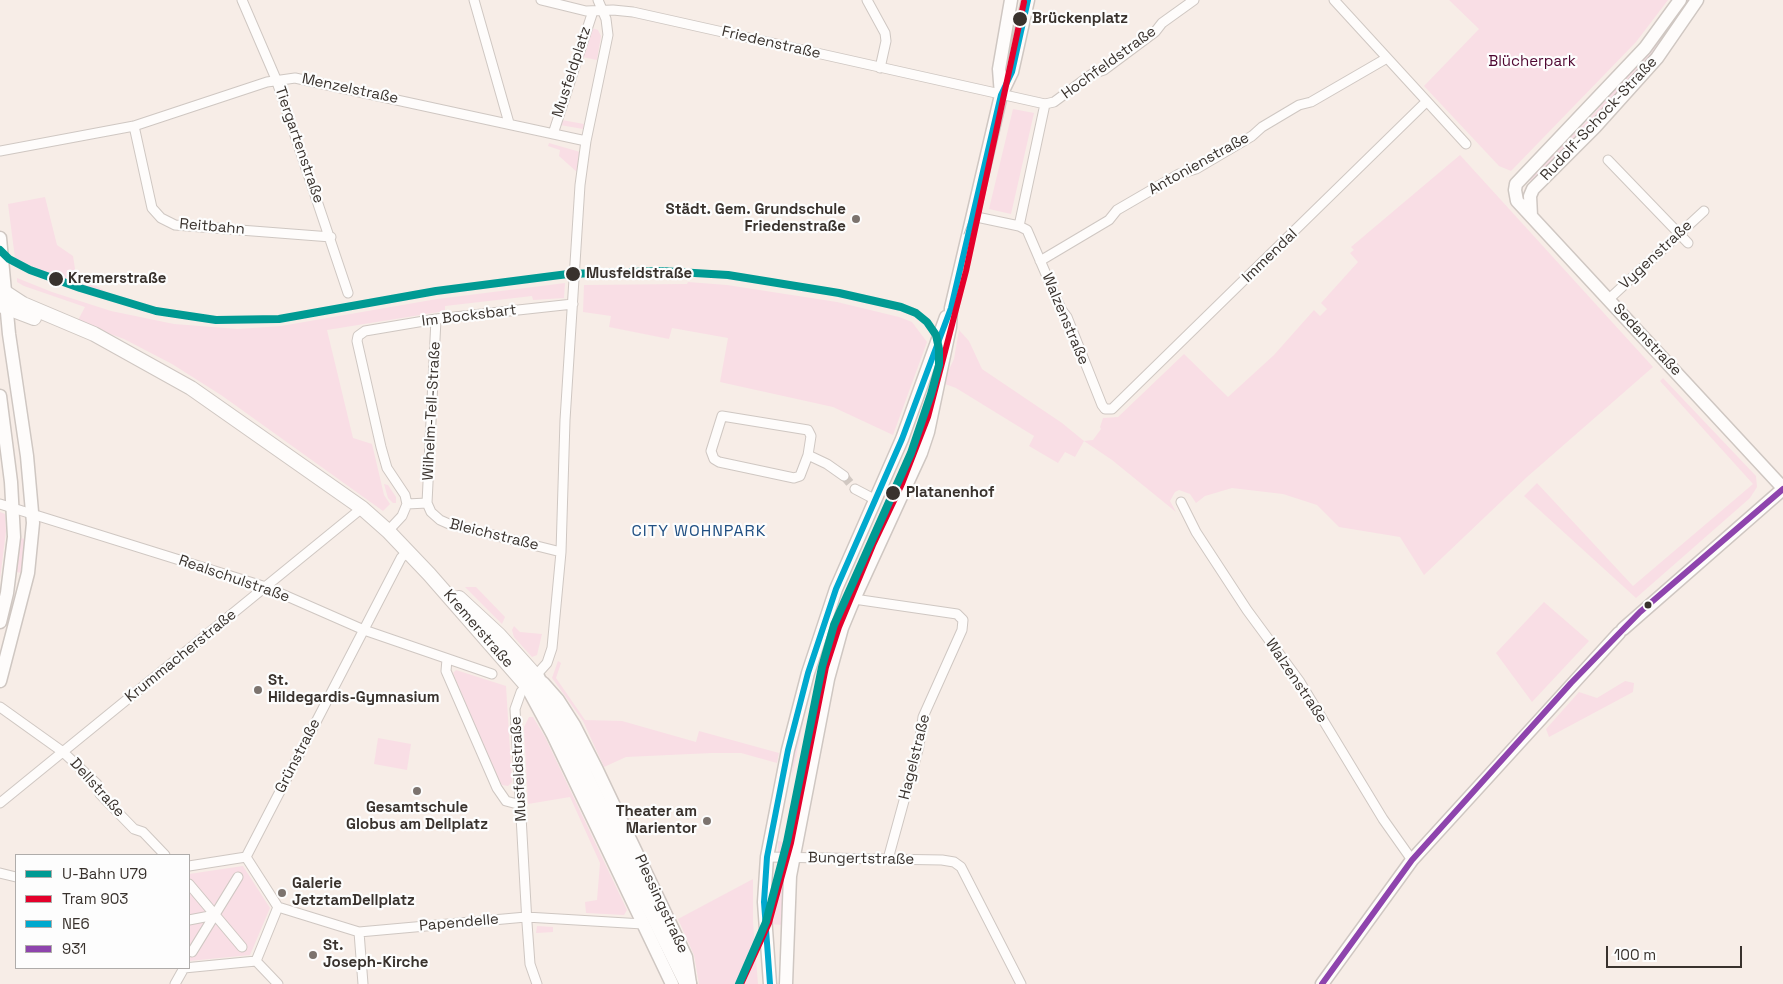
<!DOCTYPE html>
<html>
<head>
<meta charset="utf-8">
<style>
	body { margin:0 }
	#map { position:relative; width:1783px; height:984px; overflow:hidden; background:#f7ede7; font-family:"Space Grotesk",sans-serif }
	canvas { display:block }
	.legend { position:absolute; left:15px; top:854px; width:175px; height:115px; box-sizing:border-box; background:#fdfdfd; border:1px solid #afacaa; margin:0; padding:6px 9px; list-style:none; font-size:15px; color:#39322d }
	.legend li { display:flex; align-items:center; gap:10px; height:25px }
	.legend b { width:25px; border:1px solid #afacaa }
	.scale { position:absolute; left:1606px; top:946px; width:136px; height:22px; box-sizing:border-box; border:2px solid #39322d; border-top:0; padding-left:6px; font-size:15px; line-height:18px; white-space:nowrap; color:#39322d; -webkit-text-stroke:4px #fdfdfd; paint-order:stroke }
</style>
</head>
<body>
<div id="map">
<canvas width="1783" height="984"></canvas>
<ul class="legend">
<li><b style="height:6px;background:#009a93"></b>U-Bahn U79</li>
<li><b style="height:6px;background:#e4002b"></b>Tram 903</li>
<li><b style="height:6px;background:#00a9ce"></b>NE6</li>
<li><b style="height:6px;background:#8e44ad"></b>931</li>
</ul>
<div class="scale">100 m</div>
</div>
<script>
const g = document.querySelector('canvas').getContext('2d');
g.lineJoin = 'round';
function fill(path, color) {
  g.fillStyle = color;
  g.fill(path, 'evenodd');
}
function toPath(rows) {
  const path = new Path2D();
  for (const r of rows) {
    path.moveTo(r[0], r[1]);
    for (let i = 2; i < r.length; i += 2) path.lineTo(r[i], r[i + 1]);
  }
  return path;
}
function trace(path, color, width, dash) {
  g.strokeStyle = color;
  g.lineWidth = width;
  g.lineCap = dash ? 'butt' : 'round';
  g.setLineDash(dash || []);
  g.stroke(path);
}
function drawText(font, color, halo, rows, align = 'center') {
  g.font = font + ' "Space Grotesk",sans-serif';
  g.lineWidth = 4.5;
  g.setLineDash([]);
  g.textBaseline = 'middle';
  g.strokeStyle = halo;
  g.fillStyle = color;
  for (const [text, x, y, turn = 0] of rows) {
    g.save();
    g.translate(x, y);
    g.rotate((+turn || 0) * Math.PI / 180);
    g.textAlign = isNaN(turn) ? turn : align;
    if (halo) g.strokeText(text, 0, 0);
    g.fillText(text, 0, 0);
    g.restore();
  }
}
const green = toPath([
	[1449,0,1668,0,1636,42,1511,171,1499,166,1424,86,1479,29],
	[1686,0,1691,0,1654,54,1592,122,1532,182,1529,179,1589,119,1632,71],
	[592,28,598,30,601,36,597,60,582,57],
	[1013,109,1034,113,1011,214,989,209],
	[562,120,584,124,583,129,560,125],
	[549,143,580,152,578,173,559,156,560,150,548,146],
	[1460,155,1653,367,1527,477,1424,575,1400,537,1339,527,1317,505,1283,494,1232,488,1205,496,1196,503,1190,494,1179,490,1175,492,1170,501,1176,512,1112,460,1084,441,1075,457,1065,452,1058,463,1029,446,1034,436,956,388,945,384,946,376,954,359,959,330,969,341,982,369,1062,423,1084,441,1093,440,1101,429,1100,427,1103,418,1118,417,1184,354,1228,397,1274,355,1314,310,1320,316,1327,309,1321,303,1358,262,1350,253,1354,250,1351,247],
	[45,197,57,245,73,256,76,275,116,297,57,278,15,258,8,204],
	[17,278,52,292,111,311,174,324,238,329,281,326,437,299,565,283,564,298,533,300,532,296,445,306,445,311,327,330,353,438,372,444,384,495,390,504,383,511,221,395,172,364,124,339,77,322,85,307,24,286,17,282],
	[688,282,727,285,837,302,899,317,912,322,927,342,893,435,833,407,720,382,728,338,672,328,669,339,609,327,611,316,583,312,584,285,687,284],
	[1663,378,1756,476,1757,487,1750,498,1636,598,1524,496,1537,483,1633,586,1753,484,1660,381],
	[384,484,388,485,396,497,396,503,393,503,388,498],
	[0,512,5,514,6,531,0,579],
	[16,538,28,539,24,573,14,572],
	[465,587,476,587,505,617,502,624],
	[1544,602,1589,641,1532,702,1496,653],
	[514,626,520,632,542,634,537,655,532,657,514,637,512,630],
	[558,661,561,663,556,678,585,720,622,721,696,742,699,731,779,753,777,763,741,753,712,753,626,757,604,767,583,721,552,678],
	[456,670,506,686,512,782,508,786,502,785,499,782,453,673],
	[1625,681,1634,683,1633,692,1549,737,1546,729,1579,692,1597,698],
	[808,699,796,757,792,777,794,743],
	[529,717,533,717,545,737,627,910,624,915,586,913,585,902,597,900,600,863,570,797,528,804,524,727],
	[378,738,411,744,407,770,374,764],
	[778,841,790,843,787,853,778,853],
	[243,866,270,908,250,955,189,961,189,874],
	[769,877,785,878,783,925,768,924],
	[753,879,753,922,758,984,699,984,694,955,678,919],
	[537,926,553,927,553,932,536,933]
]);
const streetTunnel = toPath([
	[844,476,855,489]
]);
const street = toPath([
	[242,0,276,79,348,293],
	[474,0,509,123],
	[541,0,586,11,613,10,633,12,1045,104,1054,102,1092,74,1104,70,1155,32,1162,23,1194,0],
	[867,0,885,33,886,41,880,68],
	[1334,0,1466,144],
	[134,126,152,208,161,218,175,225,331,237],
	[553,134,593,11],
	[0,151,134,126,267,82,295,78,586,141],
	[1608,160,1688,243],
	[972,216,1019,226,1027,230,1061,309,1067,317,1102,405,1105,409,1112,409,1426,102],
	[1019,226,1045,104],
	[1040,261,1109,220,1117,210,1179,174,1196,169,1252,136,1262,127,1299,105,1311,102,1387,58],
	[1609,299,1704,211],
	[436,319,427,503,431,512,440,520,449,524,561,552],
	[808,455,800,476,794,478,719,462,714,459,711,451,722,416,808,430,811,436,808,455,827,464,844,476],
	[855,489,874,499],
	[1181,502,1196,532,1247,610,1300,682,1383,819,1412,860],
	[0,504,266,587,364,630,492,674],
	[407,504,427,503],
	[388,531,402,516,407,504,405,495,387,468,381,447,357,341,358,336,365,331,436,319,573,304],
	[854,599,957,614,963,620,962,630,923,717,919,746,888,859],
	[447,659,446,671,497,788,506,801,521,805],
	[0,707,63,752,97,784,100,794,134,829,143,832,165,855],
	[0,803,362,508],
	[246,857,401,558,408,551],
	[767,857,942,860,954,862,961,867,1021,984],
	[189,866,246,857,278,907],
	[0,873,16,877],
	[189,884,242,947],
	[278,907,359,932,526,917,643,924],
	[189,920,215,915],
	[359,932,363,984],
	[192,952,238,877],
	[256,961,278,907],
	[256,961,278,984],
	[184,968,256,961],
	[175,984,184,968],
	[537,984,530,964,527,923,515,709,521,692,547,663,552,648,561,552,565,420,580,185,586,141,608,35,606,19,598,0]
]);
const secondary = toPath([
	[1680,0,1645,48,1516,184,1515,190,1517,201,1783,488],
	[1001,95,1012,72,1028,0],
	[1531,216,1530,196,1533,189,1595,127,1657,58,1697,0],
	[0,238,9,334,27,456,33,523,28,573,0,681],
	[0,396,11,482,14,537,7,593,0,622],
	[1623,629,1783,489],
	[543,683,558,700,574,725,597,770,686,957,690,984],
	[526,685,553,735,672,984],
	[770,984,764,902,767,857,788,750,808,673,836,589,902,439,946,317],
	[786,984,790,876,828,679,842,628,854,599,921,453,928,432,950,327,951,308,1001,95,999,69,1011,0],
	[1322,984,1412,860,1619,633]
]);
const primary = toPath([
	[0,289,23,304,94,334,191,388,362,508,388,531,429,574,526,685],
	[0,305,34,318],
	[459,598,499,635,535,675]
]);
const highway = toPath([
	[535,675,688,984]
]);
const tram = toPath([
	[964,234,979,196]
]);
const bus1 = toPath([
	[770,984,764,902,767,857,788,750,808,673,836,589,902,439,951,308,1001,95,1012,72,1028,0]
]);
const bus2 = toPath([
	[1322,984,1412,860,1571,683,1640,612,1783,489]
]);
const tram1 = toPath([
	[741,984,769,923,791,843,826,667,839,627,873,545,902,484,928,417,966,271,1024,2]
]);
const metro1 = toPath([
	[0,250,9,259,30,270,80,288,156,311,216,320,279,319,436,291,568,274,661,271,728,275,839,293,901,307,916,313,927,322,936,335,939,349,939,365,931,394,911,453,834,625,822,667,787,842,766,922,739,984]
]);
const markers = [
	[1020,19,8,"#39322d"],
	[856,219,5,"#7c736e"],
	[573,274,8,"#39322d"],
	[56,279,8,"#39322d"],
	[893,493,8,"#39322d"],
	[1648,605,4.5,"#39322d"],
	[258,690,5,"#7c736e"],
	[417,791,5,"#7c736e"],
	[707,821,5,"#7c736e"],
	[282,893,5,"#7c736e"],
	[313,955,5,"#7c736e"]
];
const stopNames = [
	["Brückenplatz",1032,19],
	["Musfeldstraße",586,274],
	["Kremerstraße",68,279],
	["Platanenhof",906,493]
];
const streetNames = [
	["Friedenstraße",771,43,13],
	["Hochfeldstraße",1109,63,-36],
	["Musfeldplatz",572,72,-72],
	["Menzelstraße",350,89,12],
	["Rudolf-Schock-Straße",1599,119,-47],
	["Tiergartenstraße",299,145,71],
	["Antonienstraße",1199,164,-29],
	["Reitbahn",212,227,5],
	["Vygenstraße",1656,255,-43],
	["Immendal",1270,256,-44],
	["Im Bocksbart",469,316,-7],
	["Walzenstraße",1065,319,67],
	["Sedanstraße",1647,340,47],
	["Wilhelm-Tell-Straße",432,411,-87],
	["Bleichstraße",494,535,14],
	["Realschulstraße",234,579,19],
	["Kremerstraße",478,629,49],
	["Krummacherstraße",181,656,-39],
	["Walzenstraße",1296,681,56],
	["Grünstraße",298,756,-63],
	["Hagelstraße",915,757,-76],
	["Musfeldstraße",519,769,-93],
	["Dellstraße",97,788,48],
	["Bungertstraße",861,859,1],
	["Plessingstraße",661,904,65],
	["Papendelle",459,923,-5]
];
const parkNames = [
	["Blücherpark",1532,62]
];
const poiNames = [
	["Städt. Gem. Grundschule",846,210,"right"],
	["Friedenstraße",846,227,"right"],
	["St.",268,681],
	["Hildegardis-Gymnasium",268,698],
	["Gesamtschule",417,808,"center"],
	["Globus am Dellplatz",417,825,"center"],
	["Theater am",697,812,"right"],
	["Marientor",697,829,"right"],
	["Galerie",292,884],
	["JetztamDellplatz",292,901],
	["St.",323,946],
	["Joseph-Kirche",323,963]
];
const neighbourhoodNames = [
	["CITY WOHNPARK",699,532]
];
fill(green, '#f9dee5');
trace(streetTunnel, '#d1c8c2', 9, [9, 4.5]);
trace(street, '#cfc7c2', 11);
trace(secondary, '#cfc7c2', 15);
trace(primary, '#cfc7c2', 16);
trace(highway, '#cfc7c2', 19);
trace(street, '#fefcfb', 9);
trace(secondary, '#fefcfb', 12);
trace(primary, '#fefcfb', 14);
trace(highway, '#fefcfb', 16);
trace(tram, '#c1bebc', 1);
trace(bus1, '#00a9ce', 6);
trace(bus2, '#8e44ad', 6);
trace(tram1, '#e4002b', 6);
trace(metro1, '#009a93', 8);
for (const [x, y, r, color] of markers) {
  const dot = new Path2D();
  dot.arc(x, y, r, 0, 2 * Math.PI);
  g.fillStyle = color;
  g.fill(dot);
  trace(dot, '#fdfdfd', 2);
}
drawText('bold 15px', '#39322d', '#fdfdfd', stopNames, 'left');
drawText('15px', '#39322d', '#fdfdfd', streetNames);
drawText('15px', '#4f0731', '#fdfdfd', parkNames);
drawText('bold 15px', '#39322d', '#fdfdfd', poiNames, 'left');
g.letterSpacing = '1px';
drawText('16px', '#215083', '#fdfdfd', neighbourhoodNames);
g.letterSpacing = '0px';
</script>
</body>
</html>
